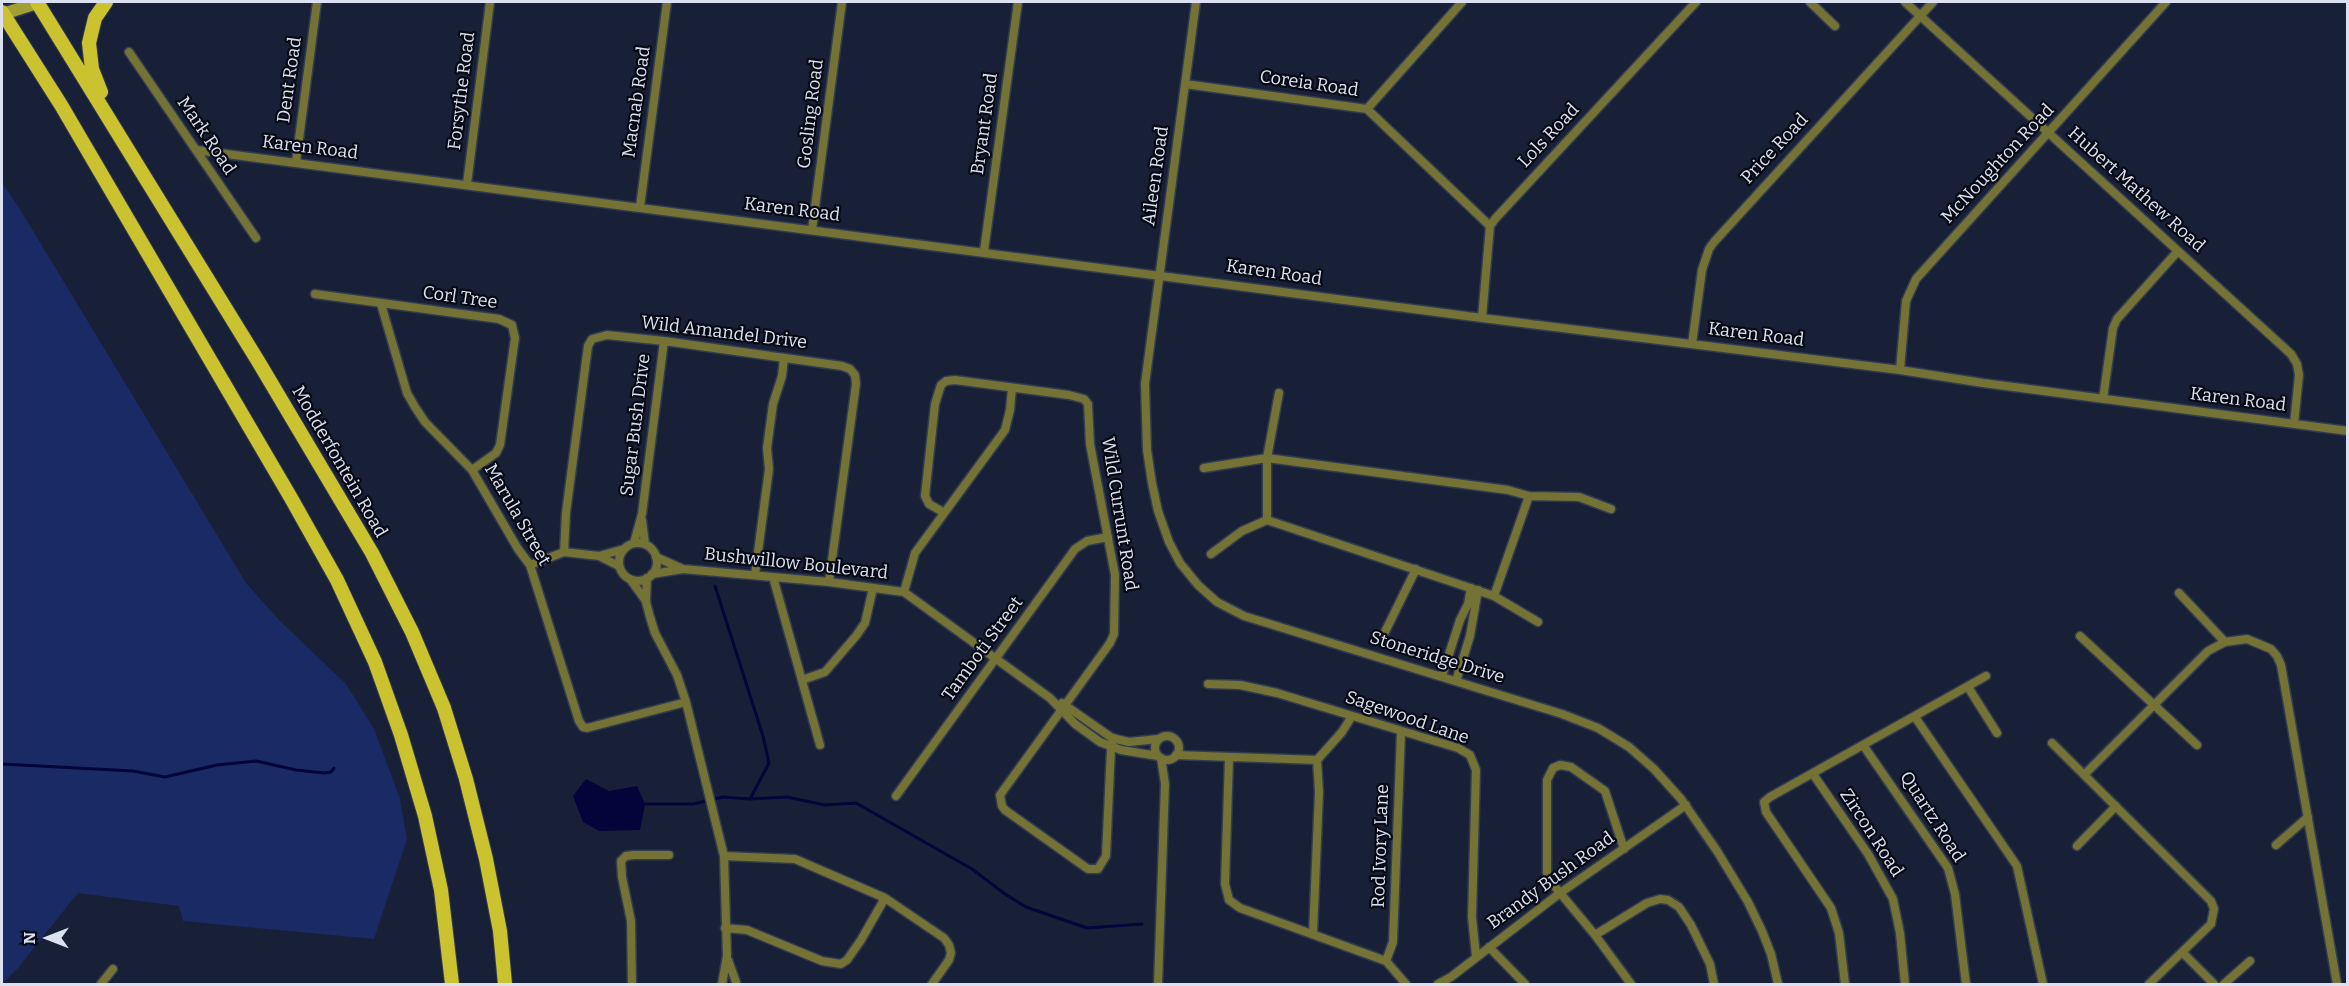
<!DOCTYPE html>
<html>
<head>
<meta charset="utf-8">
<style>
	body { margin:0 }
	#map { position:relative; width:2349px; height:986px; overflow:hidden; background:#182037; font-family:Bitter,serif }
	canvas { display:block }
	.frame { position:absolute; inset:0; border:3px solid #dbe1f0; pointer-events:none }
	.north { position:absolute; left:18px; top:908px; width:60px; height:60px; -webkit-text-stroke:4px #070a14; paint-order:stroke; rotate:270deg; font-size:16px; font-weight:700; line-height:24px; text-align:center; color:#dbe1f0 }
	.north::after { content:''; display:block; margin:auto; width:21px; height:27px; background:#dbe1f0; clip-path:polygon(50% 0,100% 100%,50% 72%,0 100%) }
</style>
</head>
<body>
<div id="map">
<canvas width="2349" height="986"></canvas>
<div class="frame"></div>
<div class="north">N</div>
</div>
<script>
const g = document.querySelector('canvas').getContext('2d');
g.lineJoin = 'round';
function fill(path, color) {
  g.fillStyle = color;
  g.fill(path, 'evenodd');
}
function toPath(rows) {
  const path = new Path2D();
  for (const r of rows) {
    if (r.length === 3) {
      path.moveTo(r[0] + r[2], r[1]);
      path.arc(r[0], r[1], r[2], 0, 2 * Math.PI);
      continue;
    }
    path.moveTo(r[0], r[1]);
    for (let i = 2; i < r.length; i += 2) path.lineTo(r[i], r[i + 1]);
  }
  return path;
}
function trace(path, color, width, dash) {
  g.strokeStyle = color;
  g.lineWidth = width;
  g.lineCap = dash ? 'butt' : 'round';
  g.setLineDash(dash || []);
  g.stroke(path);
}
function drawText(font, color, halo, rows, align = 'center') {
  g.font = font + ' Bitter,serif';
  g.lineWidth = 4.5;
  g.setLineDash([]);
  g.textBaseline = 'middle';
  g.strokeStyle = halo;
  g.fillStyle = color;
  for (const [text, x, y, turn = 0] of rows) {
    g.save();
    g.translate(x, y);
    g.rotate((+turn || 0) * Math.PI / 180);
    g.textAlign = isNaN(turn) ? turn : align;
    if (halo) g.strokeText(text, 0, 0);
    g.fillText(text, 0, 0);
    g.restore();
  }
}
const green = toPath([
	[2,182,21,211,246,583,279,620,346,684,374,729,400,799,407,839,374,939,183,921,179,906,78,893,17,969,2,984]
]);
const water = toPath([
	[586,779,609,791,637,786,645,804,640,830,599,831,583,822,573,796]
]);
const stream = toPath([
	[715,586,763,736,769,763,750,799],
	[2,764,133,771,165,777,217,765,256,761,296,770,324,773,331,772,334,768],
	[645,804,693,804,723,797,750,799,787,797,825,805,856,803,972,869,1005,894,1026,907,1087,928,1142,924]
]);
const street = toPath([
	[1196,2,1145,384,1147,450,1152,483,1158,511,1169,542,1180,563,1198,585,1217,602,1244,616,1562,714,1598,728,1629,747,1654,769,1681,799,1717,851,1748,902,1762,931,1771,954,1778,984],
	[1810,2,1835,26],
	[1905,2,2291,354,2297,364,2299,375,2294,424],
	[129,52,256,238],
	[1185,84,1367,109,1490,226],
	[1367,109,1462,2],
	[196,150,1482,318,1900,370,1983,383,2348,431],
	[296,162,317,2],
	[467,184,490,2],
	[640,207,667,2],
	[812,230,842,2],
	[984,251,1018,2],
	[315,294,499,319,512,325,515,338,500,445,496,453,472,470],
	[381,304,407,393,415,407,425,422,472,470,518,549,530,565,579,721,583,727,587,728,686,702],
	[1482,318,1490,226,1495,219,1696,2],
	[1692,344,1702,270,1709,249,1714,242,1933,2],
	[1900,370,1906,301,1916,279,2166,2],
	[2103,399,2113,328,2117,319,2178,251],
	[1204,468,1267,458,1508,490,1529,496,1579,497,1611,509],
	[943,512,929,504,925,496,935,404,941,385,946,381,955,380,1069,395,1084,399,1088,404,1090,444,1115,575,1114,634,1110,643,1000,795,1002,806,1005,810,1088,869,1098,869,1106,856,1111,748,1114,738],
	[642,520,645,544],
	[1267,520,1267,458,1279,393],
	[634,543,642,514,664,341],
	[638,562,19],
	[564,552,566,513,588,346,592,339,607,335,664,341,842,366,850,369,855,375,856,384,829,582],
	[1211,554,1242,531,1267,520,1494,596,1538,622],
	[599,556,624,549],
	[656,557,683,569],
	[530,565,564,552,599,556,619,566],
	[652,574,683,569,829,582,904,592,1050,698,1075,724,1100,742,1121,750,1158,756],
	[755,575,769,469,767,448,773,404,782,376,784,358],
	[773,577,820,745],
	[647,578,646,602,650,617,655,633,677,675,686,702,724,856,727,956,722,984],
	[630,579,646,601],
	[904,592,915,553,1005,430,1010,410,1012,388],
	[2179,593,2225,642],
	[1494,596,1529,496],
	[1383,636,1416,569],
	[2080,636,2197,745],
	[1442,676,1460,620,1468,604,1471,588],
	[802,680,825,672,856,636,865,623,873,588],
	[1456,681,1470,636,1478,590],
	[1208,684,1240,685,1277,693,1458,748,1470,755,1476,770,1472,917,1476,956],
	[1968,687,1997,733],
	[1062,703,1112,738,1129,742,1158,739],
	[1915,717,2017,866,2043,984],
	[1167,748,12],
	[2052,743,2211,901,2214,909,2211,924,2149,984],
	[1863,745,1948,868,1955,894,1966,984],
	[1176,755,1317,760,1342,732,1352,716],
	[1229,758,1225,884,1229,900,1240,908,1386,961,1406,984],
	[1813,774,1868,854,1893,899,1900,933,1905,984],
	[2084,775,2208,651,2225,642,2247,639,2271,649,2277,656,2281,665,2337,984],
	[896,796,1075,549,1087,541,1108,537],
	[2276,845,2308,817],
	[2077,846,2116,806],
	[1624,849,1605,791,1571,767,1560,765,1553,768,1547,780,1547,873,1551,882,1595,935,1631,984],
	[724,856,795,859,885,898,944,938,949,945,951,953,949,960,932,984],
	[725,928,747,930,822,961,841,964,847,960,861,940,885,898],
	[1313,934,1319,792,1317,760],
	[1595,935,1647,903,1660,899,1668,900,1679,907,1691,925,1710,964,1714,984],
	[1489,947,1525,984],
	[2182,952,2214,984],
	[728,960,736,982],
	[1386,961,1393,942,1401,732],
	[101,984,113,969],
	[632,984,631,921,622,877,621,861,626,856,634,855,669,855],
	[1158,984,1165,784,1161,758],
	[1438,984,1451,977,1560,893,1686,805],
	[1845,984,1839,933,1831,908,1766,812,1764,802,1770,797,1986,676],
	[2224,984,2250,961]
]);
const secondary = toPath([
	[3,14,40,2]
]);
const primary = toPath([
	[37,2,258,361,372,553,412,632,444,708,466,779,486,859,500,931,505,984],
	[2,12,61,105,291,498,337,580,375,662,401,735,425,816,441,890,452,984],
	[101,92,92,69,89,43,95,18,106,2]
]);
const streetNames = [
	["Dent Road",290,80,-82],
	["Coreia Road",1309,84,8],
	["Forsythe Road",462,91,-83],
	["Macnab Road",637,102,-82],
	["Gosling Road",811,114,-83],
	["Bryant Road",985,124,-82],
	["Mark Road",206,136,56],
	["Lols Road",1549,136,-47],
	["Karen Road",310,148,7],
	["Price Road",1775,149,-47],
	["McNoughton Road",1998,164,-47],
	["Aileen Road",1156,176,-82],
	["Hubert Mathew Road",2136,190,42],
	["Karen Road",792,210,7],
	["Karen Road",1274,273,8],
	["Corl Tree",460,298,8],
	["Wild Amandel Drive",724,333,7],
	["Karen Road",1756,335,7],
	["Karen Road",2238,400,7],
	["Sugar Bush Drive",636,425,-83],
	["Modderfontein Road",339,462,60],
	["Wild Currunt Road",1119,514,81],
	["Marula Street",517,515,60],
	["Bushwillow Boulevard",796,564,6],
	["Tamboti Street",983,649,-54],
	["Stoneridge Drive",1437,658,17],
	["Sagewood Lane",1407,718,19],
	["Quartz Road",1932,817,57],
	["Zircon Road",1871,833,57],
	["Rod Ivory Lane",1381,846,-88],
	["Brandy Bush Road",1551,881,-36]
];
fill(green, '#1a2a65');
fill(water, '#03043a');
trace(stream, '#03043a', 3);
trace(street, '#333b51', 11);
trace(secondary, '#333b51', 15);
trace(primary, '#333b51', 16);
trace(street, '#747234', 8);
trace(secondary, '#a49f34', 12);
trace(primary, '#cac32f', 14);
drawText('18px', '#dbe1f0', '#070a14', streetNames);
</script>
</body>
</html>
